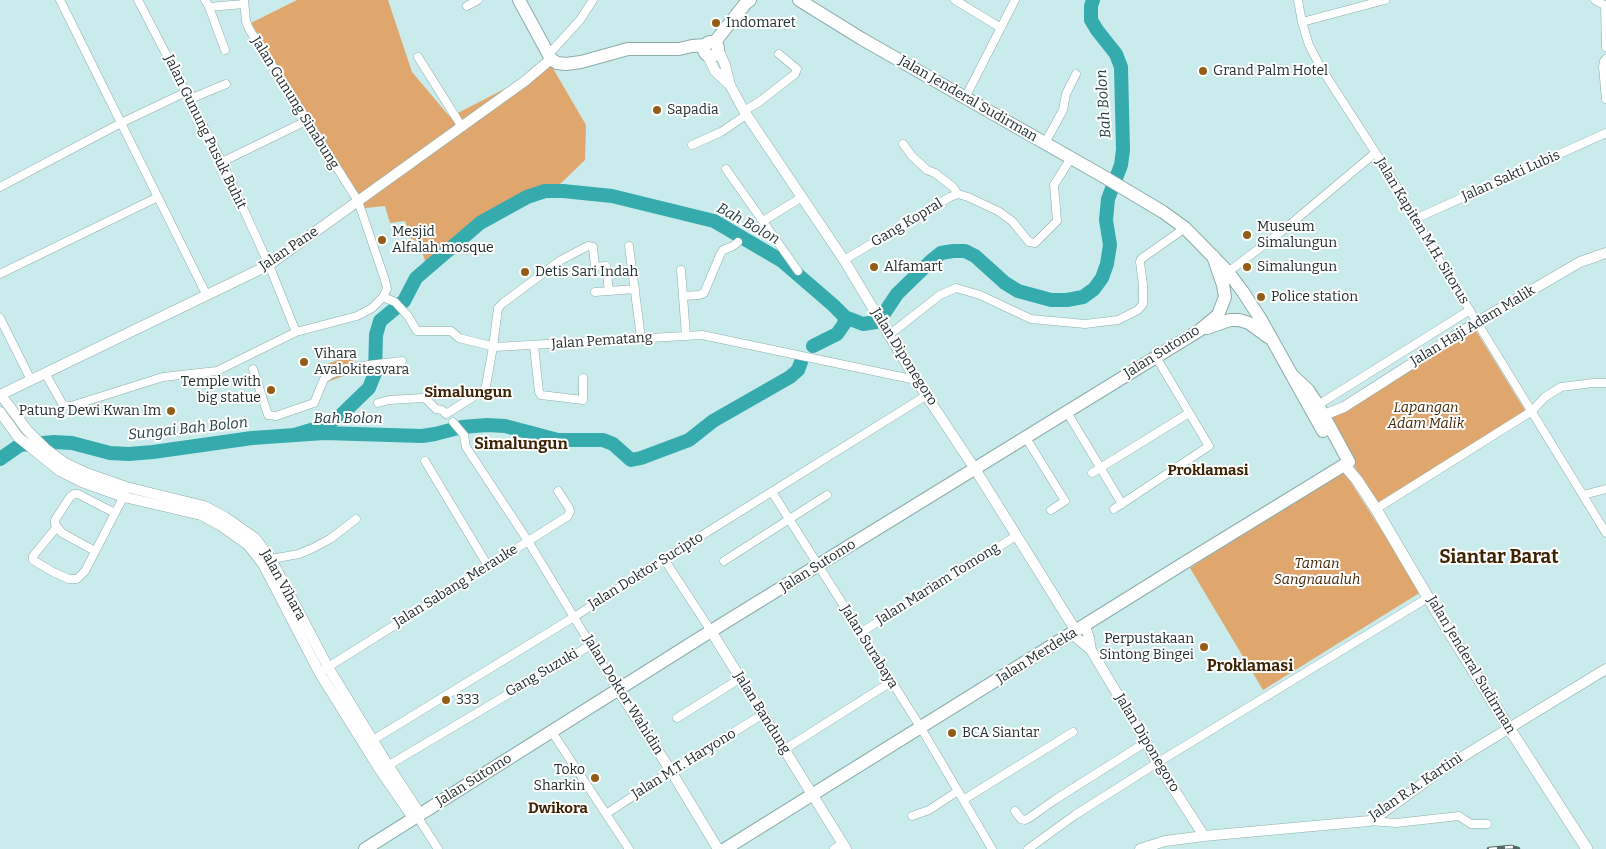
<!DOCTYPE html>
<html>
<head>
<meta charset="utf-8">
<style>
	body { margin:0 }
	canvas { display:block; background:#caebeb }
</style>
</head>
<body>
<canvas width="1606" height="849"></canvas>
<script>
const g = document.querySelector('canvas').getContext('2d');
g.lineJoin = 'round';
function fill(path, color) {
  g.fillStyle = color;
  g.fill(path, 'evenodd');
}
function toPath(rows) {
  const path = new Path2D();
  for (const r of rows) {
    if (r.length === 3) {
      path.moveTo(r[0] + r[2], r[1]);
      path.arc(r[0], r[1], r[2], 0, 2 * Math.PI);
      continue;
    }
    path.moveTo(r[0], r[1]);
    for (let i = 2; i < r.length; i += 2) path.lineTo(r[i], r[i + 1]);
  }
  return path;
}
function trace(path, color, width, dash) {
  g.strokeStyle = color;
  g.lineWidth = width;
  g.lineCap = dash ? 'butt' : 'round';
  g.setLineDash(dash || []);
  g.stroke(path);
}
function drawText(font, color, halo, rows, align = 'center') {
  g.font = font + ' Bitter,serif';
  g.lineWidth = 4;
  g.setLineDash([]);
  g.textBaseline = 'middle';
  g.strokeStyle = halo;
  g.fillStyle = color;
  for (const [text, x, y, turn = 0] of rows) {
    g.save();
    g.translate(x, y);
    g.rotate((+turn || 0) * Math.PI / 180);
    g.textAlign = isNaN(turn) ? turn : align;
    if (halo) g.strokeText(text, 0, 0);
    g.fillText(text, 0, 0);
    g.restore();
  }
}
const green = toPath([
	[297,0,388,0,412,72,450,117,551,65,586,125,585,160,558,186,524,195,481,218,426,264,419,242,411,239,405,221,390,223,385,206,365,208,251,23],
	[1475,329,1526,412,1377,503,1326,420],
	[351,355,357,371,327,382,322,366],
	[1343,470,1421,592,1263,690,1190,568]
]);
const river = toPath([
	[813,346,837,334,844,324,845,317,852,320],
	[294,435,318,428,339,417,369,388,375,373,376,335,380,321,404,301,416,278,480,223,527,197,545,191,563,191,612,196,714,221,782,261,833,305,845,317,863,324,876,322,885,312,897,294,931,261,941,253,953,251,965,251,975,256,1005,283,1018,291,1051,300,1067,300,1083,297,1094,289,1102,278,1107,264,1110,245,1106,220,1108,199,1121,165,1123,150,1121,67,1116,54,1097,30,1091,20,1091,6,1093,0],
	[0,459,20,445,54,442,72,443,110,453,129,454,153,452,252,438,324,433,422,436,435,434,462,427,487,425,505,426,558,440,603,440,613,444,631,460,641,458,689,440,713,421,790,377,798,370,801,362]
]);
const minor = toPath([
	[60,0,207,296],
	[138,0,222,162,269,265,296,332],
	[205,0,209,7,244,4],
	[955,0,1001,28],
	[1298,0,1302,22,1309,45,1321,68,1390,175,1445,270,1606,533],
	[1595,0,1606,6],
	[467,6,478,0],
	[1605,6,1606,47],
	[209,7,225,50],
	[1302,22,1385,0],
	[549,54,580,20,593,0],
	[418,57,462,127],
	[1606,59,1604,61,1603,67,1606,99],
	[965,98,1015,0],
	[190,99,226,84],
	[744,111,759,102,795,74,797,69,779,54],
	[1045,143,1063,110,1066,94,1076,74],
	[903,144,912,156,927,170,935,173,953,187,958,194],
	[692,145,721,132,746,115],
	[222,162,306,121],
	[726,169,798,271],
	[0,187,121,123,186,92],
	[1415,219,1606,133],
	[763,221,802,197],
	[629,246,641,338],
	[844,260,950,197,958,194,968,197,998,211,1012,221,1029,242,1035,243,1057,221,1054,185,1071,158],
	[681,270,686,336],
	[1228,272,1281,232,1375,153],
	[0,274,158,197],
	[595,292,635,289],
	[683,296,699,295,704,293,720,255,723,250,733,246,738,242],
	[383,297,395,302,408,316,417,331,451,331,459,338,495,347,702,335,916,380],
	[0,318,31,380],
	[889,335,940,295,956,288,980,295,1031,319,1085,324,1118,320,1138,310,1143,304,1143,285,1140,262,1141,259,1185,228],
	[534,346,539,392,541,395,583,400,583,378],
	[253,369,268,415,276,416,314,403,324,379,331,374,352,367,402,361],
	[45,373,63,405,71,406,163,377,217,371,296,332,357,316,372,308,383,297,387,289,385,280,358,201,249,29,246,21,244,0],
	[378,403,389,400,423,398,427,400,436,409,442,410,446,414,484,390,486,386,493,347,498,308,503,303,561,260,588,246,593,247,595,267,606,266,609,291],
	[1318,405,1470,310],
	[1067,412,1122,504],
	[453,422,464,435,466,447,528,541,618,690],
	[1026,438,1065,501,1051,510],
	[425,461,488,566],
	[1092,473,1189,413],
	[772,492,921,728,992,849],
	[1583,495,1606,489],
	[1114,509,1209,446,1156,357],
	[1376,509,1532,411,1545,397,1561,387,1593,383,1606,383],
	[56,528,33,556,33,560,53,572,69,579,77,579,85,571,125,494],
	[95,551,62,533,55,524,55,520,70,497,74,494,78,494,115,513],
	[271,559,299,554,313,548,330,539,356,519],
	[664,559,711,631],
	[724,561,827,495],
	[860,633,1016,536],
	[325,669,568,516,570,511,569,508,558,491],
	[677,718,741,678],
	[552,732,629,849],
	[368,743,574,617,664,559,927,395],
	[785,749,891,682],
	[384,768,591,645],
	[963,800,1073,732],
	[1015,811,1021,819,1025,820,1029,818,1056,799,1146,742],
	[606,814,671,771,763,714],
	[417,816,438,849],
	[912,816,929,810,958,791],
	[1369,821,1396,823,1459,816,1471,824,1487,824],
	[834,849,842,844],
	[1028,849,1075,815,1157,763,1429,597]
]);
const tertiary = toPath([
	[718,49,725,65,730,85],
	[707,54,715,71,730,85,744,111,844,260,916,380,975,469,1076,631],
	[0,394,27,430,46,449,65,463,86,473,126,487,204,506,225,517,255,538,271,559,328,667,388,765,420,814],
	[0,395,269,265,525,81,551,59],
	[0,412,18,437,60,471,82,482,124,497,201,515,220,525,248,545,263,564,319,672,380,770,413,818],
	[1324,415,1344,407,1477,322,1580,262,1606,253],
	[1085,626,1089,638,1091,650],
	[711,631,846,849],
	[1072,634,1091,650,1146,742,1157,763,1204,836],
	[618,690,671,771,718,849],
	[1140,849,1165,841,1204,836,1369,821,1377,817,1444,768,1606,669]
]);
const secondary = toPath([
	[1344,465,1357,480,1376,509,1433,606,1509,728,1587,849]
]);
const primary = toPath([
	[519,0,551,59,557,63,566,64,581,62,628,49,679,49,692,46,706,45],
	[799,0,862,39,1101,175,1163,212,1185,228,1228,272,1243,292,1260,318,1323,431],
	[711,49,7],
	[714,43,745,4,750,0],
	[1207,328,1230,320,1239,320,1249,323,1268,337],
	[365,849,711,631,1200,330,1218,315,1225,297,1223,285,1213,256],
	[725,849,1181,565,1349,462,1318,405,1308,390,1293,376]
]);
const rail = toPath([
	[1489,849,1511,847,1518,849]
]);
const markers = [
	[716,23,5,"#945d16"],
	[1203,71,5,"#945d16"],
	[657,110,5,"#945d16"],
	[1247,235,5,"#945d16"],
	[382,240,5,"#945d16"],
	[874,267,5,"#945d16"],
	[1247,267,5,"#945d16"],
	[525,272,5,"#945d16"],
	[1261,297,5,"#945d16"],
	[304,362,5,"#945d16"],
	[271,390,5,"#945d16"],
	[171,411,5,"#945d16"],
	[1204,647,5,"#945d16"],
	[446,700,5,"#945d16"],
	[952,733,5,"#945d16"],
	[595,778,5,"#945d16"]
];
const poiNames = [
	["Indomaret",726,23],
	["Grand Palm Hotel",1213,71],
	["Sapadia",667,110],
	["Museum",1257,227],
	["Simalungun",1257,243],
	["Mesjid",392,232],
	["Alfalah mosque",392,248],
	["Alfamart",884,267],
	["Simalungun",1257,267],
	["Detis Sari Indah",535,272],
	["Police station",1271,297],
	["Vihara",314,354],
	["Avalokitesvara",314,370],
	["Temple with",261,382,"right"],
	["big statue",261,398,"right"],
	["Patung Dewi Kwan Im",161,411,"right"],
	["Perpustakaan",1194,639,"right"],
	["Sintong Bingei",1194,655,"right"],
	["333",456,700],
	["BCA Siantar",962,733],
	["Toko",585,770,"right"],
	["Sharkin",585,786,"right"]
];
const streetNames = [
	["Jalan Jenderal Sudirman",968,99,30],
	["Jalan Gunung Sinabung",295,103,58],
	["Jalan Gunung Pusuk Buhit",205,132,64],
	["Jalan Sakti Lubis",1511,176,-24],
	["Gang Kopral",907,223,-31],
	["Jalan Kapiten M.H. Sitorus",1422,231,59],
	["Jalan Pane",289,249,-34],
	["Jalan Haji Adam Malik",1473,326,-31],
	["Jalan Pematang",602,341,-4],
	["Jalan Sutomo",1162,352,-32],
	["Jalan Diponegoro",904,357,58],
	["Jalan Sutomo",818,566,-32],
	["Jalan Doktor Sucipto",646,571,-32],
	["Jalan Mariam Tomong",938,584,-32],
	["Jalan Vihara",283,585,61],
	["Jalan Sabang Merauke",456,586,-32],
	["Jalan Surabaya",869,647,58],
	["Jalan Merdeka",1037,656,-32],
	["Jalan Jenderal Sudirman",1471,665,59],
	["Gang Suzuki",542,673,-30],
	["Jalan Doktor Wahidin",623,695,58],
	["Jalan Bandung",762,713,58],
	["Jalan Diponegoro",1147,743,59],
	["Jalan M.T. Haryono",684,764,-32],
	["Jalan Sutomo",474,780,-32],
	["Jalan R.A. Kartini",1416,787,-34]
];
const parkNames = [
	["Lapangan",1426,408],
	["Adam Malik",1426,424],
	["Taman",1317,564],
	["Sangnaualuh",1317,580]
];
const waterNames = [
	["Bah Bolon",1104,104,-94],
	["Bah Bolon",748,224,29],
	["Bah Bolon",348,419],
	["Sungai Bah Bolon",188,429,-6]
];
const neighbourhoodNames = [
	["Simalungun",468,393],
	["Proklamasi",1208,471],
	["Dwikora",558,809]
];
const quarterNames = [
	["Simalungun",521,445],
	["Proklamasi",1250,667]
];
const districtNames = [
	["Siantar Barat",1499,558]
];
fill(green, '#dfa76d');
trace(river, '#36abad', 14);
trace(minor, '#8cacac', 9);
trace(tertiary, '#8cacac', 11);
trace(secondary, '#8cacac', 12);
trace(primary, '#8cacac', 14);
trace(minor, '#fff', 8);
trace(tertiary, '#fff', 10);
trace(secondary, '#fff', 11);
trace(primary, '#fff', 12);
trace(rail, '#536565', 4.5);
trace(rail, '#fff', 2.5, [8]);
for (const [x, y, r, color] of markers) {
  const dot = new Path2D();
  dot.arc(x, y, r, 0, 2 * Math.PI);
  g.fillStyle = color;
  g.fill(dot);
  trace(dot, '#fff', 2);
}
drawText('14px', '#212e2e', '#fff', poiNames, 'left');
drawText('14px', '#212e2e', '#fff', streetNames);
drawText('italic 14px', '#432704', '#fff', parkNames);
drawText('italic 15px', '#284141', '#fff', waterNames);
drawText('bold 15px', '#3d2302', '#fff', neighbourhoodNames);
drawText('bold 16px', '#3d2302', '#fff', quarterNames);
drawText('bold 19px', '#3d2302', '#fff', districtNames);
</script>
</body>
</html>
